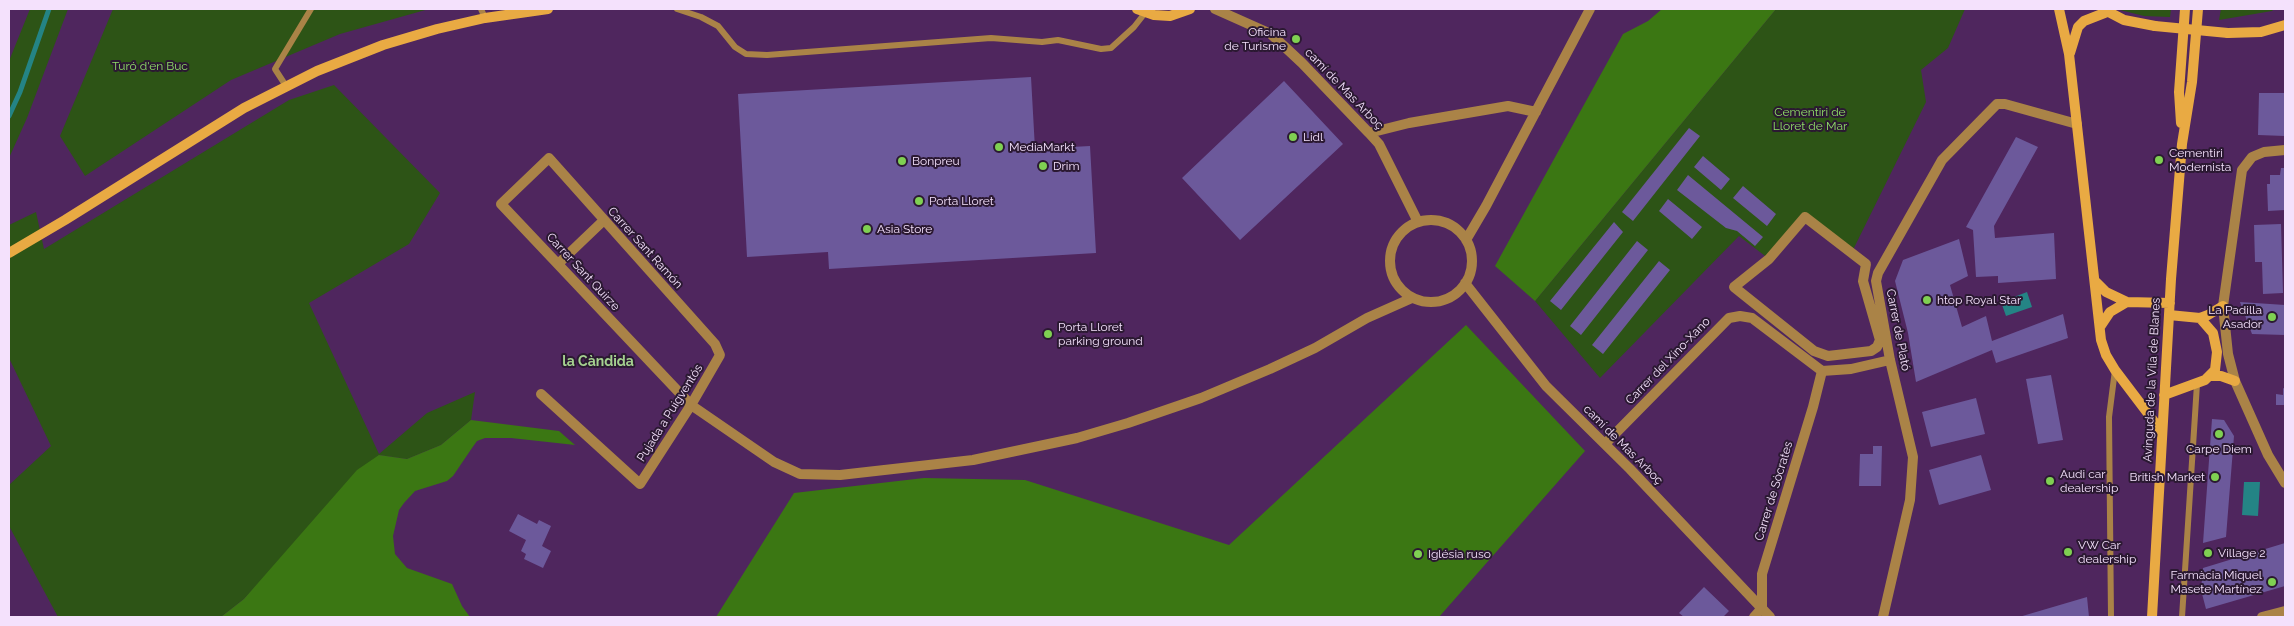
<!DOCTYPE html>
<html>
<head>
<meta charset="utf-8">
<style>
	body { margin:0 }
	#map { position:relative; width:2294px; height:626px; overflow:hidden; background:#4f265e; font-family:Raleway,sans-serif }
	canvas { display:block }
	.frame { position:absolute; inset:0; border:10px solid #f4e1fc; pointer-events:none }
</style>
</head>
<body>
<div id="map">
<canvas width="2294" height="626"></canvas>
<div class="frame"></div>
</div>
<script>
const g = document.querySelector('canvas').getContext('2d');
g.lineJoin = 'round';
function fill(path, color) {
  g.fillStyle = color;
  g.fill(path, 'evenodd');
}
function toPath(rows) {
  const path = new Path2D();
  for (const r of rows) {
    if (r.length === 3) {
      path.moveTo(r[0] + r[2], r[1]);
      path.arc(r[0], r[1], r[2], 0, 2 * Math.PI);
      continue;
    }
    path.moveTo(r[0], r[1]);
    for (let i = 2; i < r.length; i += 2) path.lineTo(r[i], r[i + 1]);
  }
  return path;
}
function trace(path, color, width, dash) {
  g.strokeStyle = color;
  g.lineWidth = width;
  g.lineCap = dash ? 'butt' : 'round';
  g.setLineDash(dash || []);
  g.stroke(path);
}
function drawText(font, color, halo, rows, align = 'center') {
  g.font = font + ' Raleway,sans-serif';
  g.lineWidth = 4;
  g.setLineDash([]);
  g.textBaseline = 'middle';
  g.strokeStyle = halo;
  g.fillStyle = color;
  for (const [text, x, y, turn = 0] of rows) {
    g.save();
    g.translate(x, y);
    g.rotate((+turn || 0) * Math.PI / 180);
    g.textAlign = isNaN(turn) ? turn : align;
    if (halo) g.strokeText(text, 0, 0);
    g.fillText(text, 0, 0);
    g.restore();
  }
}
const green = toPath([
	[30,9,68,9,27,118,9,158,9,61],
	[113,9,429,9,340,34,231,80,85,176,60,136],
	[1776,9,1965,9,1948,48,1921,70,1926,102,1852,252,1805,217,1769,259,1739,236,1600,378,1535,301],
	[2116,9,2171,9,2170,17,2144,16],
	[2221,9,2274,9,2272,11,2219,20],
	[334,85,440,193,409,244,309,303,379,454,427,413,475,392,471,420,441,445,407,459,379,455,244,599,221,617,58,617,9,526,9,485,51,446,9,358,9,225,36,212,44,249,289,100]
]);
const forest = toPath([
	[1662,9,1776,9,1535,301,1495,266,1623,34,1648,21],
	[1466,325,1585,451,1439,617,716,617,794,493,924,478,1025,480,1229,545],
	[471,420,559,431,575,445,511,438,485,438,477,441,472,448,453,476,447,481,415,491,404,503,399,510,393,536,395,554,407,568,452,584,462,606,470,617,221,617,244,599,357,470,379,455,407,459,441,445]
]);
const water = toPath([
	[2027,292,2032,307,2006,316,2001,302],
	[2244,482,2260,482,2258,516,2242,515]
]);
const stream = toPath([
	[9,116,20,92,49,9]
]);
const building = toPath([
	[1031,77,1035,149,1090,146,1096,253,829,269,828,252,747,257,738,94],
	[1284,81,1343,144,1240,240,1182,178],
	[2259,93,2285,93,2285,136,2258,135],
	[1689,128,1700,136,1633,221,1622,212],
	[2016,137,2038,147,1994,226,1995,238,2054,233,2056,279,1998,283,1998,276,1976,277,1973,230,1966,227],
	[1703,156,1730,179,1721,190,1694,167],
	[2281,168,2285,168,2285,210,2268,211,2267,184,2270,184,2270,175,2280,175],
	[1688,175,1763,237,1755,246,1737,231,1726,228,1677,190],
	[1743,186,1776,214,1767,226,1733,198],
	[1668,199,1702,227,1692,239,1659,211],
	[1614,222,1623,232,1561,310,1550,301],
	[2281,224,2283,293,2263,294,2262,262,2255,262,2254,225],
	[1959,239,1968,276,1950,285,1962,327,1986,316,1992,341,2063,314,2068,338,1996,363,1992,350,1916,382,1908,333,1895,281,1903,260],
	[1637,241,1648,250,1581,335,1570,326],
	[1659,261,1670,270,1603,354,1592,345],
	[2240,302,2285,305,2285,335,2252,334],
	[2051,375,2063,440,2038,444,2026,379],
	[2283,388,2285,389,2285,405,2276,405,2276,394,2283,395],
	[1976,398,1985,434,1931,447,1922,412],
	[2212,419,2224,420,2234,436,2226,537,2203,543],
	[1873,446,1882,446,1881,486,1859,486,1860,454,1873,454],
	[1981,455,1991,490,1939,505,1929,470],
	[518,514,537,524,539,520,551,526,542,546,551,551,543,568,524,559,526,554,521,551,526,540,509,531],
	[2285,543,2285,586,2206,609,2201,590,2203,568],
	[1704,587,1729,611,1723,617,1684,617,1679,613],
	[2087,597,2089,617,2019,617]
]);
const lane = toPath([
	[481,9,485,18],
	[677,9,701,17,718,26,735,47,746,54,767,55,991,38,1042,42,1058,40,1101,49,1111,48,1134,27,1145,13],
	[286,86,275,69,311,9],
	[2111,617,2109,417,2115,370],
	[2182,617,2197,384]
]);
const street = toPath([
	[1215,9,1271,34,1302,63,1369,133,1379,144,1418,222],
	[1369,133,1409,123,1508,106,1536,112],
	[2285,150,2264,152,2252,157,2242,170,2223,306,2228,354,2235,381,2268,455,2285,483],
	[1805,217,1866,264,1863,281,1880,340,1877,347,1871,351,1828,356,1814,351,1734,287,1769,259,1805,217],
	[1431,261,41],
	[1466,240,1486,206,1590,9],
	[558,264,603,221],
	[1465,283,1546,386,1630,469,1770,617],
	[541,394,640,484,691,405,720,355,715,344,549,158,501,204,691,405,774,462,800,474,840,475,973,460,1077,438,1128,423,1201,398,1270,369,1315,348,1367,318,1412,298],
	[1605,444,1729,318,1740,316,1752,318,1822,371,1851,369,1890,360],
	[1754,617,1762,608,1762,574,1813,407,1822,371],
	[1883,617,1910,500,1913,457,1890,360,1876,281,1878,273,1942,160,1997,104,2005,104,2077,124],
	[2262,617,2285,611]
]);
const secondary = toPath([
	[1137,9,1154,15,1170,16,1190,9],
	[2059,9,2069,54,2101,340,2106,355,2115,370,2162,432],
	[2103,9,2124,20,2155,26],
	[2228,33,2261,32,2285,25],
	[2070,53,2078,27,2084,21,2107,12],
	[2181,123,2179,92,2185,9],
	[9,253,65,220,244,108,317,71,383,45,437,29,485,18,548,9],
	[2096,282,2106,292,2127,302,2170,303],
	[2169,315,2200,318,2208,315,2223,306],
	[2100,327,2110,312,2127,302],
	[2211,376,2221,376,2235,381],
	[2164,395,2205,380,2215,370,2217,352,2213,333,2200,318],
	[2152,617,2171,279,2182,144,2192,82,2198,9]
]);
const secondaryBridge = toPath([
	[2155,26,2228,33]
]);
const markers = [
	[1296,39,5,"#7fd052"],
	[1293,137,5,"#7fd052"],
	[999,147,5,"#7fd052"],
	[2159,160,5,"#7fd052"],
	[902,161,5,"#7fd052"],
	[1043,166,5,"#7fd052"],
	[919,201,5,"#7fd052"],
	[867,229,5,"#7fd052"],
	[1927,300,5,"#7fd052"],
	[2272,317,5,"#7fd052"],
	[1048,334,5,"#7fd052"],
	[2219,434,5,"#7fd052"],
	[2215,477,5,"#7fd052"],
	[2050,481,5,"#7fd052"],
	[2068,552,5,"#7fd052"],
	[2208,553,5,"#7fd052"],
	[1418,554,5,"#7fd052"],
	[2272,582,5,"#7fd052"]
];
const poiNames = [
	["Oficina",1286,32,"right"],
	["de Turisme",1286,46,"right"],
	["Lidl",1303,137],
	["MediaMarkt",1009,147],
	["Cementiri",2169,153],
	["Modernista",2169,167],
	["Bonpreu",912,161],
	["Drim",1053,166],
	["Porta Lloret",929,201],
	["Asia Store",877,229],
	["htop Royal Star",1937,300],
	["La Padilla",2262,310,"right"],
	["Asador",2262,324,"right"],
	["Porta Lloret",1058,327],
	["parking ground",1058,341],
	["Carpe Diem",2219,449,"center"],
	["Audi car",2060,474],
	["dealership",2060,488],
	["British Market",2205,477,"right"],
	["VW Car",2078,545],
	["dealership",2078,559],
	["Village 2",2218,553],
	["Iglésia ruso",1428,554],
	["Farmàcia Miquel",2262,575,"right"],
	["Masete Martínez",2262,589,"right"]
];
const parkNames = [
	["Turó d'en Buc",150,66],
	["Cementiri de",1810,112],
	["Lloret de Mar",1810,126]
];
const streetNames = [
	["camí de Mas Arboç",1344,89,46],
	["Carrer Sant Ramón",645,248,48],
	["Carrer Sant Quirze",583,272,47],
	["Carrer de Plató",1898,330,79],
	["Carrer del Xino-Xano",1668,361,-46],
	["Avinguda de la Vila de Blanes",2152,380,-87],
	["Pujada a Puigventós",670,413,-58],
	["camí de Mas Arboç",1623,445,45],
	["Carrer de Sòcrates",1774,491,-73]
];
const neighbourhoodNames = [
	["la Càndida",598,362]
];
fill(green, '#2d5416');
fill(forest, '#3b7713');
fill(water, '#248485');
trace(stream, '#248485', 5);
fill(building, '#6c599b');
trace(lane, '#aa8347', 6);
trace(street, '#aa8347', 10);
trace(secondary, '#e9aa43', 10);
trace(secondaryBridge, '#e9aa43', 10);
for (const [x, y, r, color] of markers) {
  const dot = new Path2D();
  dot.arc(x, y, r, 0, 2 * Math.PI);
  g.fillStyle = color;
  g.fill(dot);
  trace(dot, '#2b1932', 2);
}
drawText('12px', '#f4e1fc', '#2b1932', poiNames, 'left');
drawText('12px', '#90df68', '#2b1932', parkNames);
drawText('12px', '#f4e1fc', '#2b1932', streetNames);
drawText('bold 14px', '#a5d190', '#2b1932', neighbourhoodNames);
</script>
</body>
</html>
